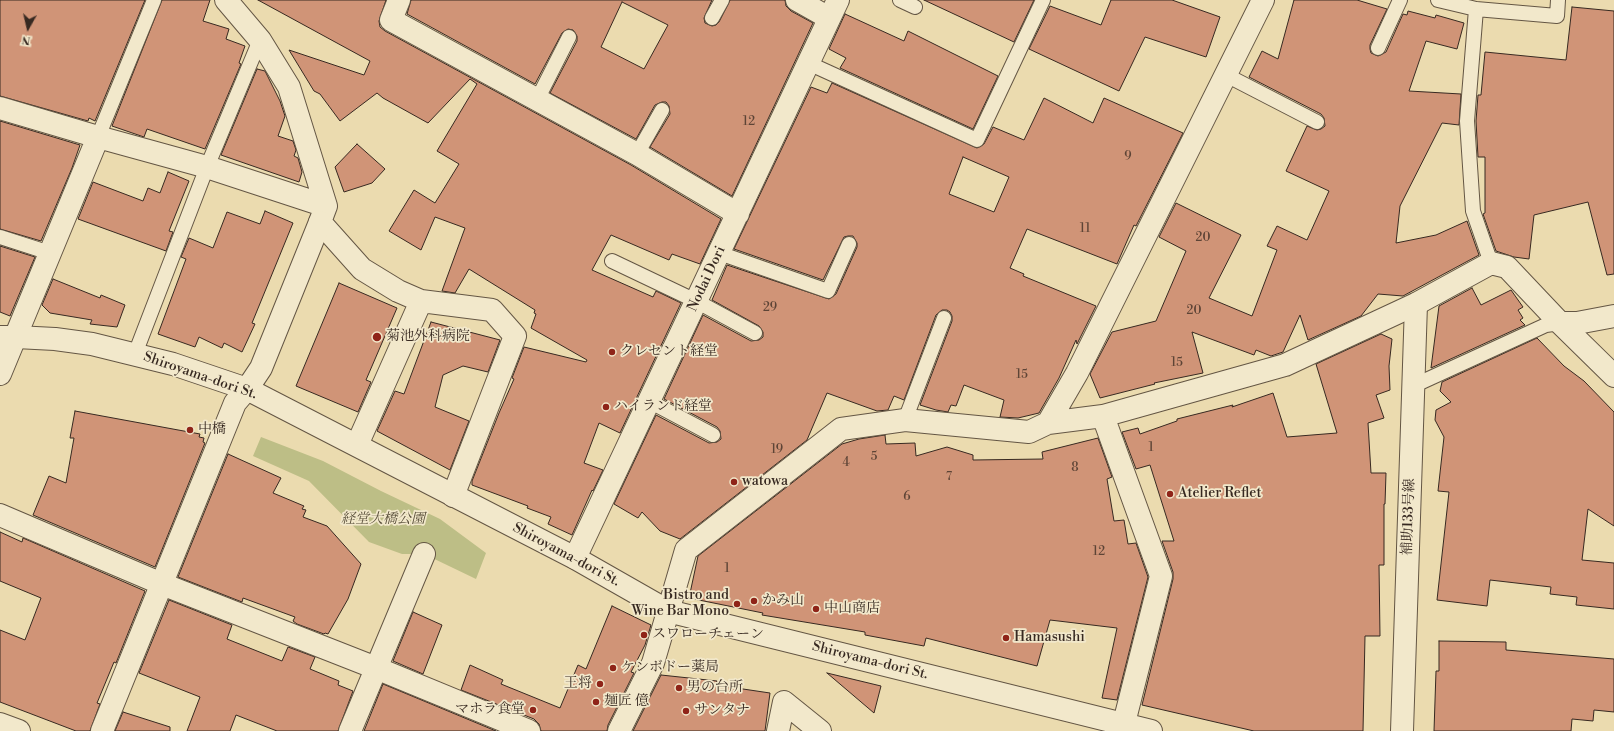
<!DOCTYPE html>
<html>
<head>
<meta charset="utf-8">
<style>
	body { margin:0 }
	#map { position:relative; width:1614px; height:731px; overflow:hidden; background:#ebdbaf; font-family:"Libre Bodoni",serif }
	canvas { display:block }
	.north { position:absolute; left:8px; top:8px; width:40px; height:40px; -webkit-text-stroke:3px #f2e8cb; paint-order:stroke; rotate:188deg; font-size:11px; font-weight:700; line-height:16px; text-align:center; color:#372921 }
	.north::after { content:''; display:block; margin:auto; width:14px; height:18px; background:#372921; clip-path:polygon(50% 0,100% 100%,50% 72%,0 100%) }
</style>
</head>
<body>
<div id="map">
<canvas width="1614" height="731"></canvas>
<div class="north">N</div>
</div>
<script>
const g = document.querySelector('canvas').getContext('2d');
g.lineJoin = 'round';
function fill(path, color) {
  g.fillStyle = color;
  g.fill(path, 'evenodd');
}
function toPath(rows) {
  const path = new Path2D();
  for (const r of rows) {
    path.moveTo(r[0], r[1]);
    for (let i = 2; i < r.length; i += 2) path.lineTo(r[i], r[i + 1]);
  }
  return path;
}
function trace(path, color, width, dash) {
  g.strokeStyle = color;
  g.lineWidth = width;
  g.lineCap = dash ? 'butt' : 'round';
  g.setLineDash(dash || []);
  g.stroke(path);
}
function drawText(font, color, halo, rows, align = 'center') {
  g.font = font + ' "Libre Bodoni","Noto Serif JP",serif';
  g.lineWidth = 3.5;
  g.setLineDash([]);
  g.textBaseline = 'middle';
  g.strokeStyle = halo;
  g.fillStyle = color;
  for (const [text, x, y, turn = 0] of rows) {
    g.save();
    g.translate(x, y);
    g.rotate((+turn || 0) * Math.PI / 180);
    g.textAlign = isNaN(turn) ? turn : align;
    if (halo) g.strokeText(text, 0, 0);
    g.fillText(text, 0, 0);
    g.restore();
  }
}
const green = toPath([
	[261,437,323,461,381,491,440,519,486,553,476,579,424,554,402,554,369,542,309,481,253,456]
]);
const building = toPath([
	[0,0,145,0,95,121,89,118,88,121,0,96,0,0],
	[162,0,210,0,203,21,229,29,226,39,245,46,239,63,241,64,205,149,147,129,144,137,112,126,162,0],
	[258,0,386,0,379,21,380,27,385,31,631,165,721,219,700,264,672,254,669,260,611,235,592,270,653,297,656,291,681,303,620,433,599,423,584,463,603,470,593,491,592,490,572,535,548,524,551,517,527,508,528,506,472,485,472,481,499,413,514,379,512,378,524,347,586,362,587,360,531,328,536,314,534,313,535,310,469,269,455,293,442,291,465,228,435,217,421,250,389,231,414,190,435,203,459,164,437,151,477,84,470,79,428,123,383,98,377,93,340,121,320,94,314,91,289,50,364,75,370,61,258,0],
	[411,0,712,0,704,18,705,23,712,26,716,25,719,22,730,0,785,0,786,6,791,11,813,23,732,196,650,147,670,114,669,106,666,102,662,102,655,105,636,139,550,93,577,41,577,36,573,30,568,29,562,33,535,84,407,14,411,0],
	[622,2,668,25,644,69,601,47,622,2],
	[924,0,1034,0,1014,42,924,0],
	[1111,0,1172,0,1220,17,1206,57,1145,37,1119,91,1029,49,1050,6,1101,25,1111,0],
	[1294,0,1357,0,1387,9,1370,45,1370,49,1371,53,1378,56,1386,52,1403,14,1407,15,1408,11,1435,18,1436,15,1464,23,1457,49,1426,41,1409,91,1461,94,1459,125,1442,123,1400,206,1396,243,1436,235,1467,221,1479,255,1403,296,1378,294,1361,316,1308,340,1300,315,1283,352,1271,356,1256,350,1254,355,1192,332,1203,373,1154,383,1155,384,1100,398,1090,374,1112,332,1156,321,1186,251,1159,237,1176,203,1241,235,1209,298,1252,316,1277,250,1267,246,1277,226,1307,240,1329,191,1286,171,1307,126,1317,130,1321,129,1325,126,1324,118,1321,114,1249,77,1262,51,1278,59,1294,0],
	[1572,7,1614,11,1614,274,1607,275,1588,202,1534,215,1529,259,1514,257,1496,251,1483,214,1485,213,1485,157,1478,157,1476,121,1478,95,1481,95,1485,52,1566,60,1572,7],
	[845,14,904,41,908,31,998,76,973,129,840,68,846,58,829,49,845,14],
	[257,69,265,71,280,101,285,116,278,136,293,141,296,150,294,156,298,158,302,172,299,182,221,155,257,69],
	[832,83,977,148,984,144,993,127,1024,140,1044,98,1093,123,1104,98,1183,133,1136,226,1134,225,1117,264,1027,229,1010,268,1024,274,1023,276,1096,306,1077,344,1076,340,1059,378,1039,413,1018,418,1000,417,1004,400,964,385,956,406,951,405,948,412,936,410,920,405,952,321,952,316,950,312,947,310,942,310,936,315,904,400,894,396,888,410,877,411,827,393,807,440,680,539,660,531,642,512,638,518,614,504,656,415,709,443,717,442,721,439,720,431,717,427,664,399,703,315,751,341,759,340,763,337,763,332,759,326,712,300,727,265,829,299,836,294,857,247,857,243,853,236,848,236,844,237,823,280,734,249,811,87,827,93,832,83],
	[963,157,1009,177,994,212,949,194,963,157],
	[0,121,80,145,72,168,41,241,0,229,0,121],
	[357,144,385,169,372,183,344,192,335,167,357,144],
	[168,172,189,181,169,231,173,232,166,251,78,219,93,182,143,201,148,188,160,193,168,172],
	[265,211,293,223,252,323,255,324,242,352,224,343,222,348,199,337,195,347,158,334,186,259,181,257,189,238,213,248,227,212,260,224,265,211],
	[0,246,35,257,10,316,0,312,0,246],
	[53,279,100,298,101,295,125,305,117,327,90,324,92,320,50,313,42,305,53,279],
	[339,283,397,308,366,380,371,382,358,412,296,386,339,283],
	[1472,288,1481,305,1511,290,1523,307,1518,310,1523,318,1520,320,1525,325,1431,368,1439,306,1472,288],
	[431,322,500,340,488,372,463,366,443,375,435,407,469,421,450,470,377,431,395,391,404,394,431,322],
	[1381,334,1392,339,1389,366,1390,390,1376,395,1384,418,1368,423,1371,473,1386,473,1385,504,1384,504,1384,565,1379,565,1380,636,1365,636,1363,731,1254,731,1142,705,1173,579,1173,572,1162,541,1174,541,1150,465,1136,469,1122,432,1138,428,1140,434,1177,421,1177,419,1233,405,1232,407,1273,393,1287,437,1337,433,1316,364,1381,334],
	[1537,338,1564,366,1584,381,1614,412,1614,526,1588,509,1582,560,1614,563,1614,609,1576,605,1577,597,1550,594,1551,587,1490,580,1487,606,1437,600,1449,492,1438,491,1444,437,1435,420,1436,410,1451,402,1440,391,1442,382,1537,338],
	[75,411,200,434,199,437,204,438,203,442,205,443,155,567,33,515,49,476,66,483,74,438,70,438,75,411],
	[885,435,886,444,915,443,916,456,947,447,973,455,973,460,1043,459,1042,452,1098,438,1112,477,1107,479,1114,521,1124,520,1128,544,1136,543,1148,577,1117,700,1102,698,1117,628,1050,620,1037,666,926,638,924,646,865,635,865,632,762,615,763,613,689,598,698,556,842,444,859,439,885,435],
	[228,454,281,478,273,493,304,506,302,509,306,510,303,517,327,526,361,564,348,599,328,634,325,633,324,634,297,624,293,621,295,617,243,598,242,602,178,577,228,454],
	[0,532,22,542,23,538,145,591,116,663,114,662,97,703,100,704,90,731,76,731,0,702,0,630,25,640,41,598,0,581,0,532],
	[169,600,232,625,227,639,282,661,288,647,315,657,310,669,339,681,338,685,353,691,338,731,277,731,236,715,230,731,187,731,200,697,139,673,169,600],
	[612,606,651,625,645,645,631,672,634,673,608,725,607,731,541,731,539,724,534,719,461,690,470,665,503,680,501,684,560,708,578,665,586,669,612,606],
	[413,612,442,625,423,674,393,661,413,612],
	[1439,641,1506,642,1506,650,1614,659,1614,712,1594,710,1593,721,1572,719,1571,731,1434,731,1436,671,1439,671,1439,641],
	[827,673,881,686,874,713,827,673],
	[661,675,717,681,716,685,770,693,765,731,633,731,661,675],
	[383,684,496,731,364,731,383,684],
	[123,712,170,727,170,731,115,731,123,712]
]);
const service = toPath([
	[900,0,915,7],
	[1438,0,1476,9,1557,16,1558,0],
	[1476,9,1467,121,1473,211,1491,263],
	[712,18,722,0],
	[1378,48,1400,0],
	[808,63,977,140,1043,0],
	[1226,75,1317,122],
	[537,100,569,37],
	[98,137,154,0],
	[637,154,662,110],
	[0,237,50,253],
	[719,253,828,291,849,244],
	[612,261,696,301,755,333],
	[135,354,207,167,260,40],
	[1413,386,1546,325,1560,323],
	[649,401,713,435],
	[905,420,944,318]
]);
const minor = toPath([
	[226,0,260,40,289,87,326,206,320,222,362,269,398,291,421,301,492,310,515,336,453,496],
	[399,0,391,20,637,154,738,214],
	[797,0,829,18],
	[0,108,98,137,207,167,326,206],
	[1560,323,1577,323,1614,316],
	[0,374,98,137],
	[1103,416,1161,576,1122,731],
	[1048,423,1077,373,1263,0],
	[357,445,421,301],
	[0,515,162,584,376,668,529,731],
	[575,558,838,0],
	[0,724,19,731],
	[102,731,235,403,247,389],
	[350,731,424,554],
	[619,731,653,663,686,550,841,429,905,420,1029,432,1048,423,1103,416,1285,365,1416,304,1491,263,1507,267,1560,323,1614,376],
	[778,731,784,702,820,731]
]);
const tertiary = toPath([
	[0,337,16,337,55,339,92,344,173,364,247,389,575,558,668,611,1151,731],
	[247,389,261,368,320,222],
	[1402,731,1416,304]
]);
const markers = [
	[377,337,5,"#8f2418"],
	[612,352,4,"#8f2418"],
	[606,407,4,"#8f2418"],
	[190,430,4,"#8f2418"],
	[734,482,4,"#8f2418"],
	[1170,494,4,"#8f2418"],
	[754,601,4,"#8f2418"],
	[737,604,4,"#8f2418"],
	[816,609,4,"#8f2418"],
	[644,635,4,"#8f2418"],
	[1006,638,4,"#8f2418"],
	[613,668,4,"#8f2418"],
	[600,684,4,"#8f2418"],
	[679,688,4,"#8f2418"],
	[596,702,4,"#8f2418"],
	[533,710,4,"#8f2418"],
	[686,711,4,"#8f2418"]
];
const numberNames = [
	["12",749,122],
	["9",1128,157],
	["11",1085,229],
	["20",1203,238],
	["29",770,308],
	["20",1194,311],
	["15",1177,363],
	["15",1022,375],
	["1",1151,448],
	["19",777,450],
	["5",874,457],
	["4",846,463],
	["8",1075,468],
	["7",949,477],
	["6",907,497],
	["12",1099,552],
	["1",727,569]
];
const streetNames = [
	["Nodai Dori",707,279,-65],
	["Shiroyama-dori St.",200,376,19],
	["補助133号線",1409,517,-88],
	["Shiroyama-dori St.",566,555,28],
	["Shiroyama-dori St.",870,661,14]
];
const poiNames = [
	["菊池外科病院",386,337],
	["クレセント経堂",620,352],
	["ハイランド経堂",614,407],
	["中橋",198,430],
	["watowa",742,482],
	["Atelier Reflet",1178,494],
	["Bistro and",729,596,"right"],
	["Wine Bar Mono",729,612,"right"],
	["かみ山",762,601],
	["中山商店",824,609],
	["スワローチェーン",652,635],
	["Hamasushi",1014,638],
	["ケンボドー薬局",621,668],
	["王将",592,684,"right"],
	["男の台所",687,688],
	["麺匠 億",604,702],
	["マホラ食堂",525,710,"right"],
	["サンタナ",694,711]
];
const parkNames = [
	["経堂大橋公園",383,520]
];
fill(green, '#bdbe86');
fill(building, '#d09477');
trace(building, '#372921', 1);
trace(service, '#645644', 16);
trace(minor, '#645644', 24);
trace(tertiary, '#645644', 24);
trace(service, '#f2e8cb', 14);
trace(minor, '#f2e8cb', 22);
trace(tertiary, '#f2e8cb', 22);
for (const [x, y, r, color] of markers) {
  const dot = new Path2D();
  dot.arc(x, y, r, 0, 2 * Math.PI);
  g.fillStyle = color;
  g.fill(dot);
  trace(dot, '#f2e8cb', 1.5);
}
drawText('12px', '#5d4436', null, numberNames);
drawText('14px', '#372921', '#f2e8cb', streetNames);
drawText('14px', '#372921', '#f2e8cb', poiNames, 'left');
drawText('italic 14px', '#584e3a', '#f2e8cb', parkNames);
</script>
</body>
</html>
